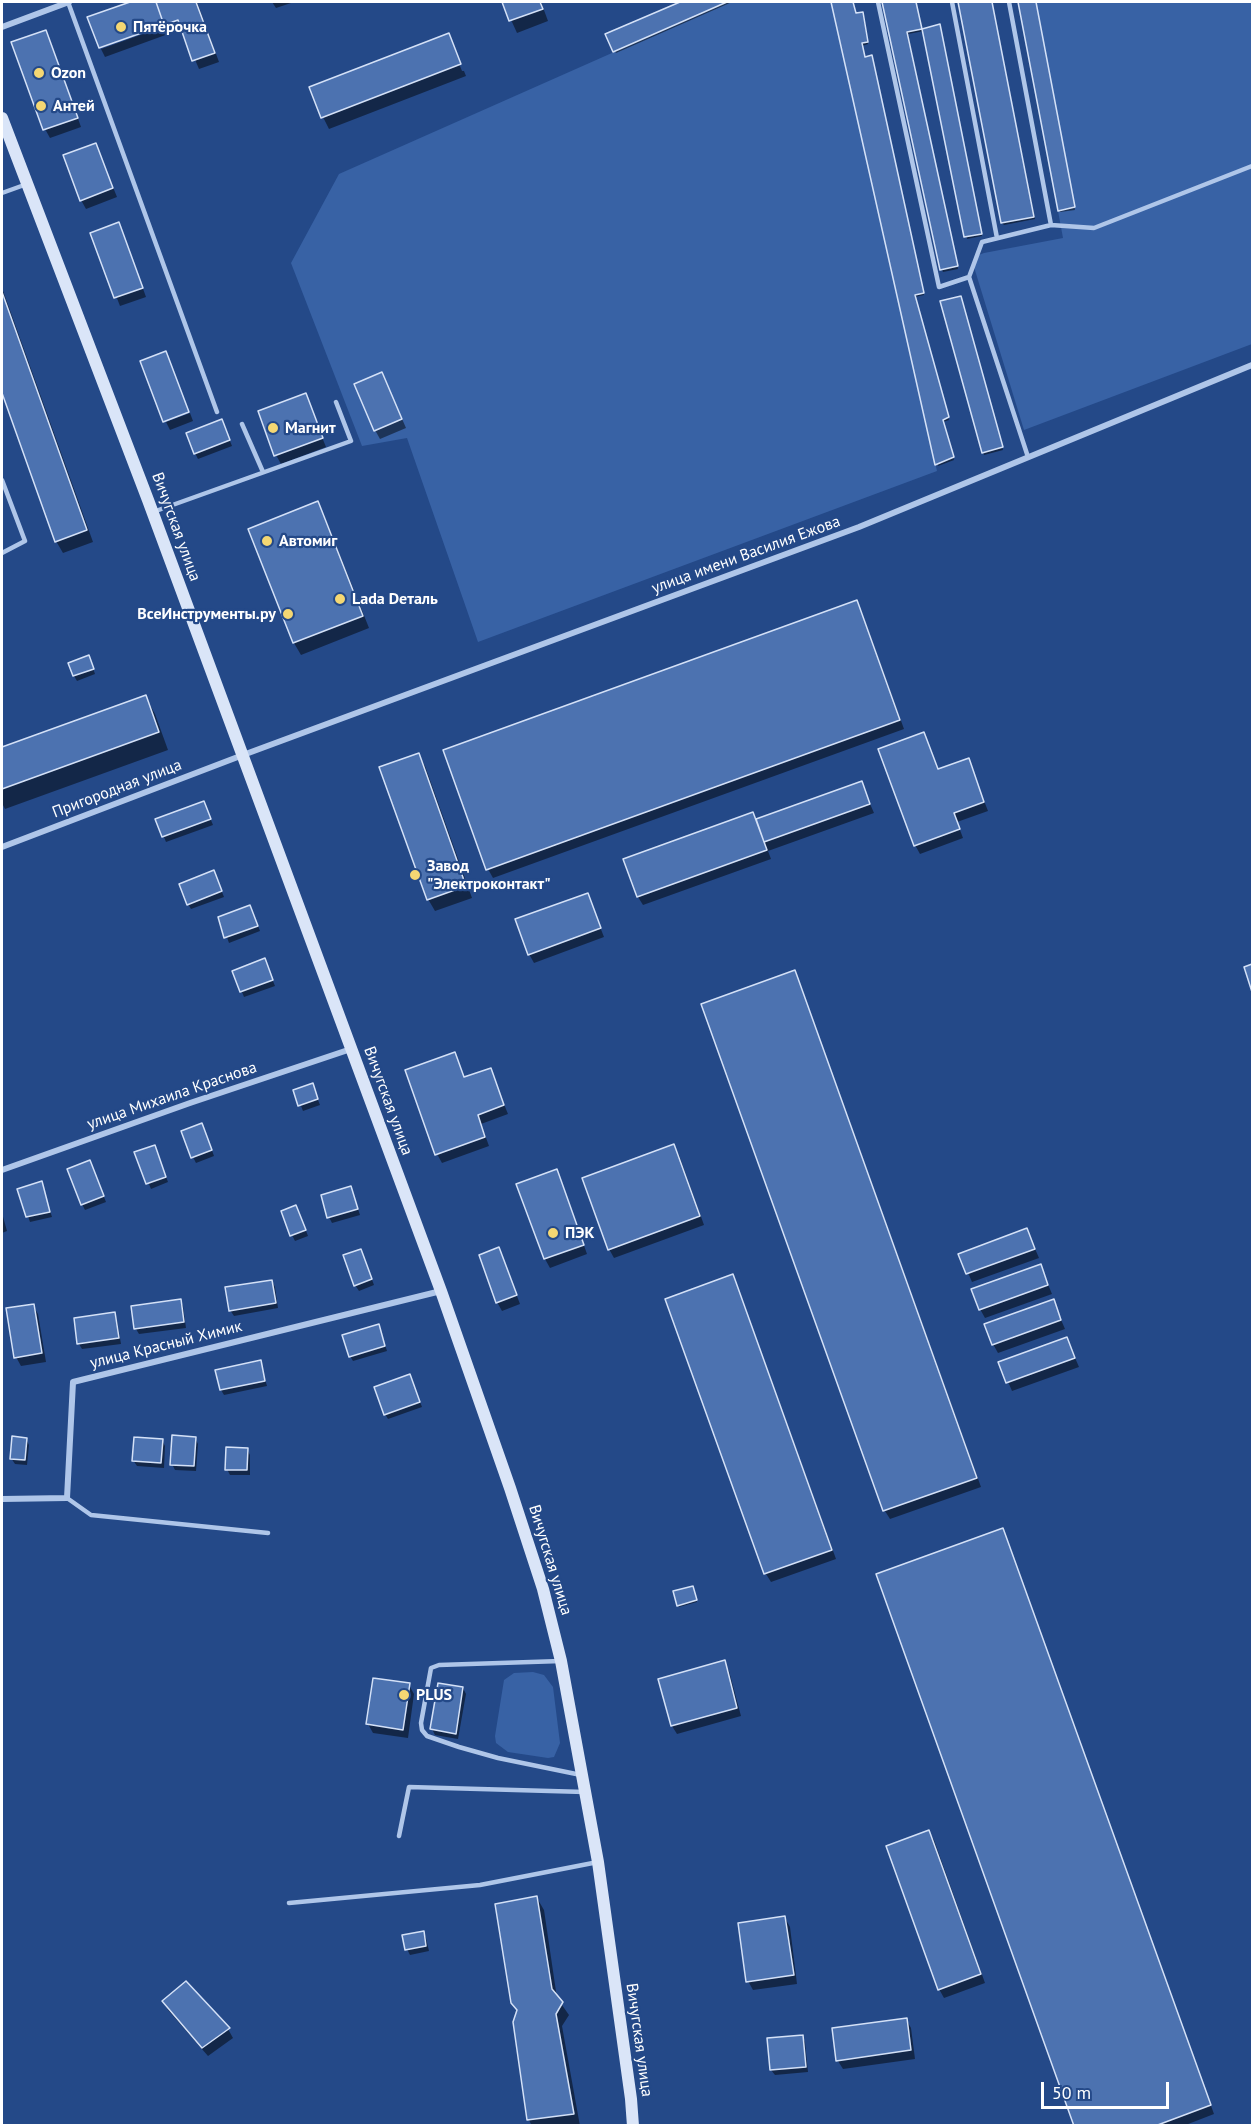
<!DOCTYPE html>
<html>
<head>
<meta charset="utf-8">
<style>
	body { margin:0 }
	#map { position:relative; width:1254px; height:2127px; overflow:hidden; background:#244988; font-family:"PT Sans",sans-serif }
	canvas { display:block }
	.frame { position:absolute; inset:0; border:3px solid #fff; pointer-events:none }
	.scale { position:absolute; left:1041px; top:2082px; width:128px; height:27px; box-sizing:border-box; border:3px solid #fff; border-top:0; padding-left:8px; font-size:18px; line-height:21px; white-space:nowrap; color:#fff; -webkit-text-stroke:4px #244988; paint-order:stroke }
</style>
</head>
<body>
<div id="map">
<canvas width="1254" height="2127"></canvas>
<div class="frame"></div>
<div class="scale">50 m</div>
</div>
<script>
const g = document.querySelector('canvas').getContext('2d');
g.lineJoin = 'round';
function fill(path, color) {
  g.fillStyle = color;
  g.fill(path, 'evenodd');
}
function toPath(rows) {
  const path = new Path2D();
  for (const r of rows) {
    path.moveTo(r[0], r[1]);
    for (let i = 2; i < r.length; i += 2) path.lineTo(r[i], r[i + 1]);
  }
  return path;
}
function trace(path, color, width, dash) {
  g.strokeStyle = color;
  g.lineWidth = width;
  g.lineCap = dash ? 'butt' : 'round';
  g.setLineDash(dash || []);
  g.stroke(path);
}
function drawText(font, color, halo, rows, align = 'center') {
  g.font = font + ' "PT Sans",sans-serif';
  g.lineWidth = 4.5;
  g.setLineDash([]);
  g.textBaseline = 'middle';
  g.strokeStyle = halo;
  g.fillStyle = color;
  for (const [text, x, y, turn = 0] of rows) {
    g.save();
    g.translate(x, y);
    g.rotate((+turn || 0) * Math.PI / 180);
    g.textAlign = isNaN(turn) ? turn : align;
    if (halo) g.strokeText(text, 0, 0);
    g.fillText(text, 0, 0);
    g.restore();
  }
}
const green = toPath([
	[727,2,831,2,937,471,478,642,407,438,362,446,291,263,339,174],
	[1036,2,1252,2,1252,344,1024,430,974,267,976,256,984,253,1063,238,1058,211,1074,207],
	[533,1672,544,1675,553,1687,560,1743,554,1757,548,1758,508,1752,496,1743,495,1736,504,1680,514,1673]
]);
const shadow = toPath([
	[134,2,197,2,219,62,199,69,182,29,105,57,101,49,185,19,184,16,89,18],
	[272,2,294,2,276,8],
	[503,2,541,2,548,21,517,33],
	[683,2,732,2,616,53,607,35],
	[832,2,852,2,856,15,863,16,868,44,862,46,865,58,872,59,924,295,915,297,949,420,943,422,954,460,938,466],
	[884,2,915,2,922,30,939,26,940,28,982,236,967,239,924,31,908,34,958,269,943,272,942,270],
	[959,2,992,2,1035,219,1004,225,1002,223],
	[1019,2,1035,2,1075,210,1060,212,1059,210],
	[45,32,50,40,81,127,50,138,45,129],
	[448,35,454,46,452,46,462,71,464,71,466,76,329,129,323,117],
	[96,145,117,197,86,209,81,200],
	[123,233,146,297,120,306,92,234],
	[2,288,93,542,63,553,56,541,2,389],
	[962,299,1003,450,984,455,983,452],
	[386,382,406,428,380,439,375,430],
	[305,395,326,447,281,464,276,455],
	[190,413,193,421,170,430,166,422],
	[224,426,232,446,198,459,195,453],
	[317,503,324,515,369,628,301,655,294,643,250,530],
	[856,602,861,610,904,729,493,878,488,869],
	[91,662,95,674,77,681,74,676],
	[145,696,155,714,168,750,5,809,2,803,2,748],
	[924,734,939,770,968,760,988,811,957,822,963,838,920,854,915,845],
	[418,754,425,766,472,898,435,911,428,899],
	[861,783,874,813,768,851,771,859,643,905,638,897,625,860,752,814,756,820],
	[204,803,213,825,166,842,157,820],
	[216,877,224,897,191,909,188,904],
	[587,894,604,937,534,963,529,954],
	[253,912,260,931,229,943,220,918],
	[267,966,275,986,244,997,234,972],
	[794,972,799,981,981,1487,890,1519,885,1511,703,1005],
	[454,1054,465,1079,490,1070,508,1114,481,1124,489,1146,442,1163,437,1154],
	[312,1085,320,1105,303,1111,295,1091],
	[205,1131,214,1156,196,1163,193,1157],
	[674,1146,679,1155,704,1225,614,1258,609,1249],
	[157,1152,168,1182,151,1189,136,1153],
	[92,1167,106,1202,85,1210,82,1204],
	[556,1171,561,1180,587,1254,550,1268,545,1259,518,1185],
	[41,1182,52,1217,30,1222,19,1190],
	[351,1188,360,1215,332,1223,329,1217],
	[299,1212,308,1236,295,1241,292,1235],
	[2,1213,7,1231,2,1233],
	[1027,1230,1039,1258,972,1282,960,1254],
	[499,1249,520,1304,502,1311,497,1302],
	[361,1250,374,1285,359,1291,355,1285],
	[1040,1265,1052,1294,985,1318,980,1309],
	[732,1276,737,1285,836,1559,771,1582,766,1574,667,1300],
	[272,1281,275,1287,278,1308,234,1316,230,1310],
	[180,1301,183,1306,186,1328,139,1334,136,1329,133,1307],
	[1053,1301,1065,1329,998,1353,993,1344],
	[33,1306,38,1314,46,1362,21,1366,16,1357],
	[114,1314,117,1320,121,1344,82,1349,79,1344],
	[381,1332,387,1351,353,1361,350,1356],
	[1067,1339,1079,1367,1012,1391,1000,1363],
	[260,1361,267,1386,224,1395,221,1390],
	[412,1381,422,1407,388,1419,385,1414],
	[195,1438,198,1444,196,1471,175,1470,172,1464],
	[26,1439,29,1445,27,1465,15,1464,11,1458],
	[162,1440,165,1446,164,1468,137,1466,133,1460],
	[247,1449,250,1455,250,1475,230,1475,227,1469],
	[1002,1530,1007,1539,1214,2114,1183,2126,1075,2126],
	[694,1590,697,1602,679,1607,678,1605],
	[724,1662,729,1671,741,1716,677,1734,672,1726],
	[409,1685,414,1694,408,1738,373,1733,368,1724],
	[463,1688,466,1694,458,1739,435,1735,432,1729],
	[929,1832,934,1840,985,1983,944,1998,939,1989],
	[537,1898,544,1910,557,1998,569,2015,562,2026,580,2126,532,2126,529,2120,514,2022,517,2011,512,2002],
	[785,1918,790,1927,797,1984,753,1990,748,1981],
	[423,1932,426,1938,429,1951,410,1955,407,1949],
	[164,2002,228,2029,233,2038,208,2056,168,2010],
	[906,2019,911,2028,915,2059,843,2069,838,2061],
	[802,2036,805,2042,808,2072,775,2075,771,2070]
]);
const building = toPath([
	[130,2,156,2,164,25,99,48,87,17,130,2],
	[156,2,196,2,215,53,192,61,178,20,164,25,156,2],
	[502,2,540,2,543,9,509,21,502,2],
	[680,2,727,2,613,52,605,34,680,2],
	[831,2,853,2,856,13,863,12,868,42,862,43,865,57,872,55,924,293,915,295,949,417,943,420,954,457,935,465,831,2],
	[882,2,916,2,922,29,907,32,958,266,940,270,882,2],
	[958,2,992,2,1034,217,1001,223,958,2],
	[1018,2,1036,2,1075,207,1058,211,1018,2],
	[940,24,982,234,964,237,922,29,940,24],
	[46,30,78,118,43,130,11,42,46,30],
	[449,33,461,64,321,118,309,87,449,33],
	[96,143,113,188,80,201,63,155,96,143],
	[119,222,143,288,114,298,90,233,119,222],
	[2,292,87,530,55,542,2,393,2,292],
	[961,296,1003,447,982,453,940,301,961,296],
	[166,351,189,412,163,422,140,361,166,351],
	[382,372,402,419,374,431,354,384,382,372],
	[306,393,323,438,274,456,258,411,306,393],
	[222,419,230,440,194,454,186,433,222,419],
	[318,501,363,616,293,643,248,529,318,501],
	[857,600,900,720,486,870,443,750,857,600],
	[89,655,94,669,73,676,68,663,89,655],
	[146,695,159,732,2,789,2,747,146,695],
	[924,732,938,769,969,758,984,802,954,813,960,829,914,846,878,749,924,732],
	[419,753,466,886,427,900,379,767,419,753],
	[862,781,870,804,764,842,756,819,862,781],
	[204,801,211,819,162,837,155,819,204,801],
	[753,812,767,850,637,897,623,859,753,812],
	[214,870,222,891,187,905,179,884,214,870],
	[588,893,601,928,528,955,515,919,588,893],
	[250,905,258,926,224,938,218,917,250,905],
	[265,958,273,980,240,992,232,971,265,958],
	[1252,964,1252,992,1244,967,1252,964],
	[795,970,977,1478,883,1511,701,1004,795,970],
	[455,1052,464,1077,491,1068,504,1105,478,1115,485,1137,435,1155,405,1070,455,1052],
	[313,1083,318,1099,298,1106,293,1090,313,1083],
	[202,1123,212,1150,191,1158,181,1131,202,1123],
	[674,1144,700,1216,608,1250,582,1178,674,1144],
	[155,1145,166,1177,146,1184,134,1152,155,1145],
	[90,1160,104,1196,81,1205,67,1169,90,1160],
	[557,1169,584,1245,544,1259,516,1184,557,1169],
	[42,1181,50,1212,26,1217,17,1189,42,1181],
	[351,1186,358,1209,327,1218,321,1195,351,1186],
	[296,1205,306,1230,290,1236,281,1211,296,1205],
	[1027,1228,1035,1249,966,1274,958,1254,1027,1228],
	[499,1247,517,1295,496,1303,479,1255,499,1247],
	[361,1249,372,1279,354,1286,343,1255,361,1249],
	[1041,1264,1048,1285,979,1310,971,1289,1041,1264],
	[733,1274,832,1550,764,1574,665,1299,733,1274],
	[272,1280,276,1303,229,1311,225,1287,272,1280],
	[181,1299,184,1322,134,1329,131,1306,181,1299],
	[1054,1299,1061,1320,992,1345,984,1324,1054,1299],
	[34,1304,42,1353,14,1358,6,1308,34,1304],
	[115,1312,119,1338,77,1344,74,1318,115,1312],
	[379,1324,385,1346,349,1357,342,1335,379,1324],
	[1067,1337,1075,1358,1006,1383,998,1362,1067,1337],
	[261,1360,265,1381,220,1390,215,1370,261,1360],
	[410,1374,420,1402,384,1415,374,1387,410,1374],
	[172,1435,196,1437,194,1466,170,1465,172,1435],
	[12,1436,27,1438,25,1460,10,1459,12,1436],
	[134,1437,163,1439,161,1463,132,1461,134,1437],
	[226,1447,248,1448,247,1470,225,1470,226,1447],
	[1003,1528,1211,2105,1155,2126,1074,2126,876,1574,1003,1528],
	[693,1586,697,1600,677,1606,673,1591,693,1586],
	[725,1660,737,1708,671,1726,658,1679,725,1660],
	[373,1678,410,1683,403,1730,366,1724,373,1678],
	[438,1683,463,1687,456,1734,430,1729,438,1683],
	[929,1830,981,1974,938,1990,886,1846,929,1830],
	[537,1896,552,1989,563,2002,556,2014,574,2114,527,2120,513,2022,517,2010,511,2003,495,1904,537,1896],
	[785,1916,794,1975,746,1982,738,1923,785,1916],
	[424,1931,426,1946,405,1950,402,1935,424,1931],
	[186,1981,230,2028,202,2048,162,2001,186,1981],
	[907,2018,911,2050,836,2061,832,2028,907,2018],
	[803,2035,806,2067,770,2070,767,2038,803,2035]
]);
const lane = toPath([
	[68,2,217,412],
	[878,2,939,287,969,277],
	[952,2,997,238],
	[1009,2,1051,225,982,242,969,277,1028,457],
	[2,193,27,184],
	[1051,225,1094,228,1252,166],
	[242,424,263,472],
	[2,480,25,541,2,553],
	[153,512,351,441,336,402],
	[67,1498,91,1515,268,1533],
	[561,1661,439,1665,431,1668,421,1723,422,1730,427,1736,459,1747,498,1758,581,1775],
	[399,1836,409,1787,585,1792],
	[289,1903,480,1885,598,1862]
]);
const street = toPath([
	[2,27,69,2],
	[2,847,243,755,859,527,1252,365],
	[2,1170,190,1103,351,1049],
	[2,1499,67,1498,73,1382,441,1291]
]);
const secondary = toPath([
	[2,118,148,500,441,1291,510,1488,543,1589,561,1661,598,1862,631,2099,633,2126]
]);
const markers = [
	[121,27,6,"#f4d773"],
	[39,73,6,"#f4d773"],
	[41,106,6,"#f4d773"],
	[273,428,6,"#f4d773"],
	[267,541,6,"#f4d773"],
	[340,599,6,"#f4d773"],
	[288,614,6,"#f4d773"],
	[415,875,6,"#f4d773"],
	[553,1233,6,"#f4d773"],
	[404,1695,6,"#f4d773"]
];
const poiNames = [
	["Пятёрочка",133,27],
	["Ozon",51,73],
	["Антей",53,106],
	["Магнит",285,428],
	["Автомиг",279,541],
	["Lada Dеталь",352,599],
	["ВсеИнструменты.ру",276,614,"right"],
	["Завод",427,866],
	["\"Электроконтакт\"",427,884],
	["ПЭК",565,1233],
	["PLUS",416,1695]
];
const streetNames = [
	["Вичугская улица",176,527,70],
	["улица имени Василия Ежова",746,555,-20],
	["Пригородная улица",117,789,-21],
	["улица Михаила Краснова",172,1096,-19],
	["Вичугская улица",388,1101,70],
	["улица Красный Химик",166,1345,-14],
	["Вичугская улица",550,1560,73],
	["Вичугская улица",639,2040,82]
];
fill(green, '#3862a5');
fill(shadow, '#0007');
fill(building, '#4c72b0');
trace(building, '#d4e1f7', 1.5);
trace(lane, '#afc6e9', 4.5);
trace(street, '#afc6e9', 6);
trace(secondary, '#dae5f8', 12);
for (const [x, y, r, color] of markers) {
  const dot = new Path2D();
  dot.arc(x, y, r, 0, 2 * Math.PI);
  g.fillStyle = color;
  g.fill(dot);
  trace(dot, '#244988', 2);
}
drawText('bold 16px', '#fff', '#244988', poiNames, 'left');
drawText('16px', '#fff', '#244988', streetNames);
</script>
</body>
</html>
